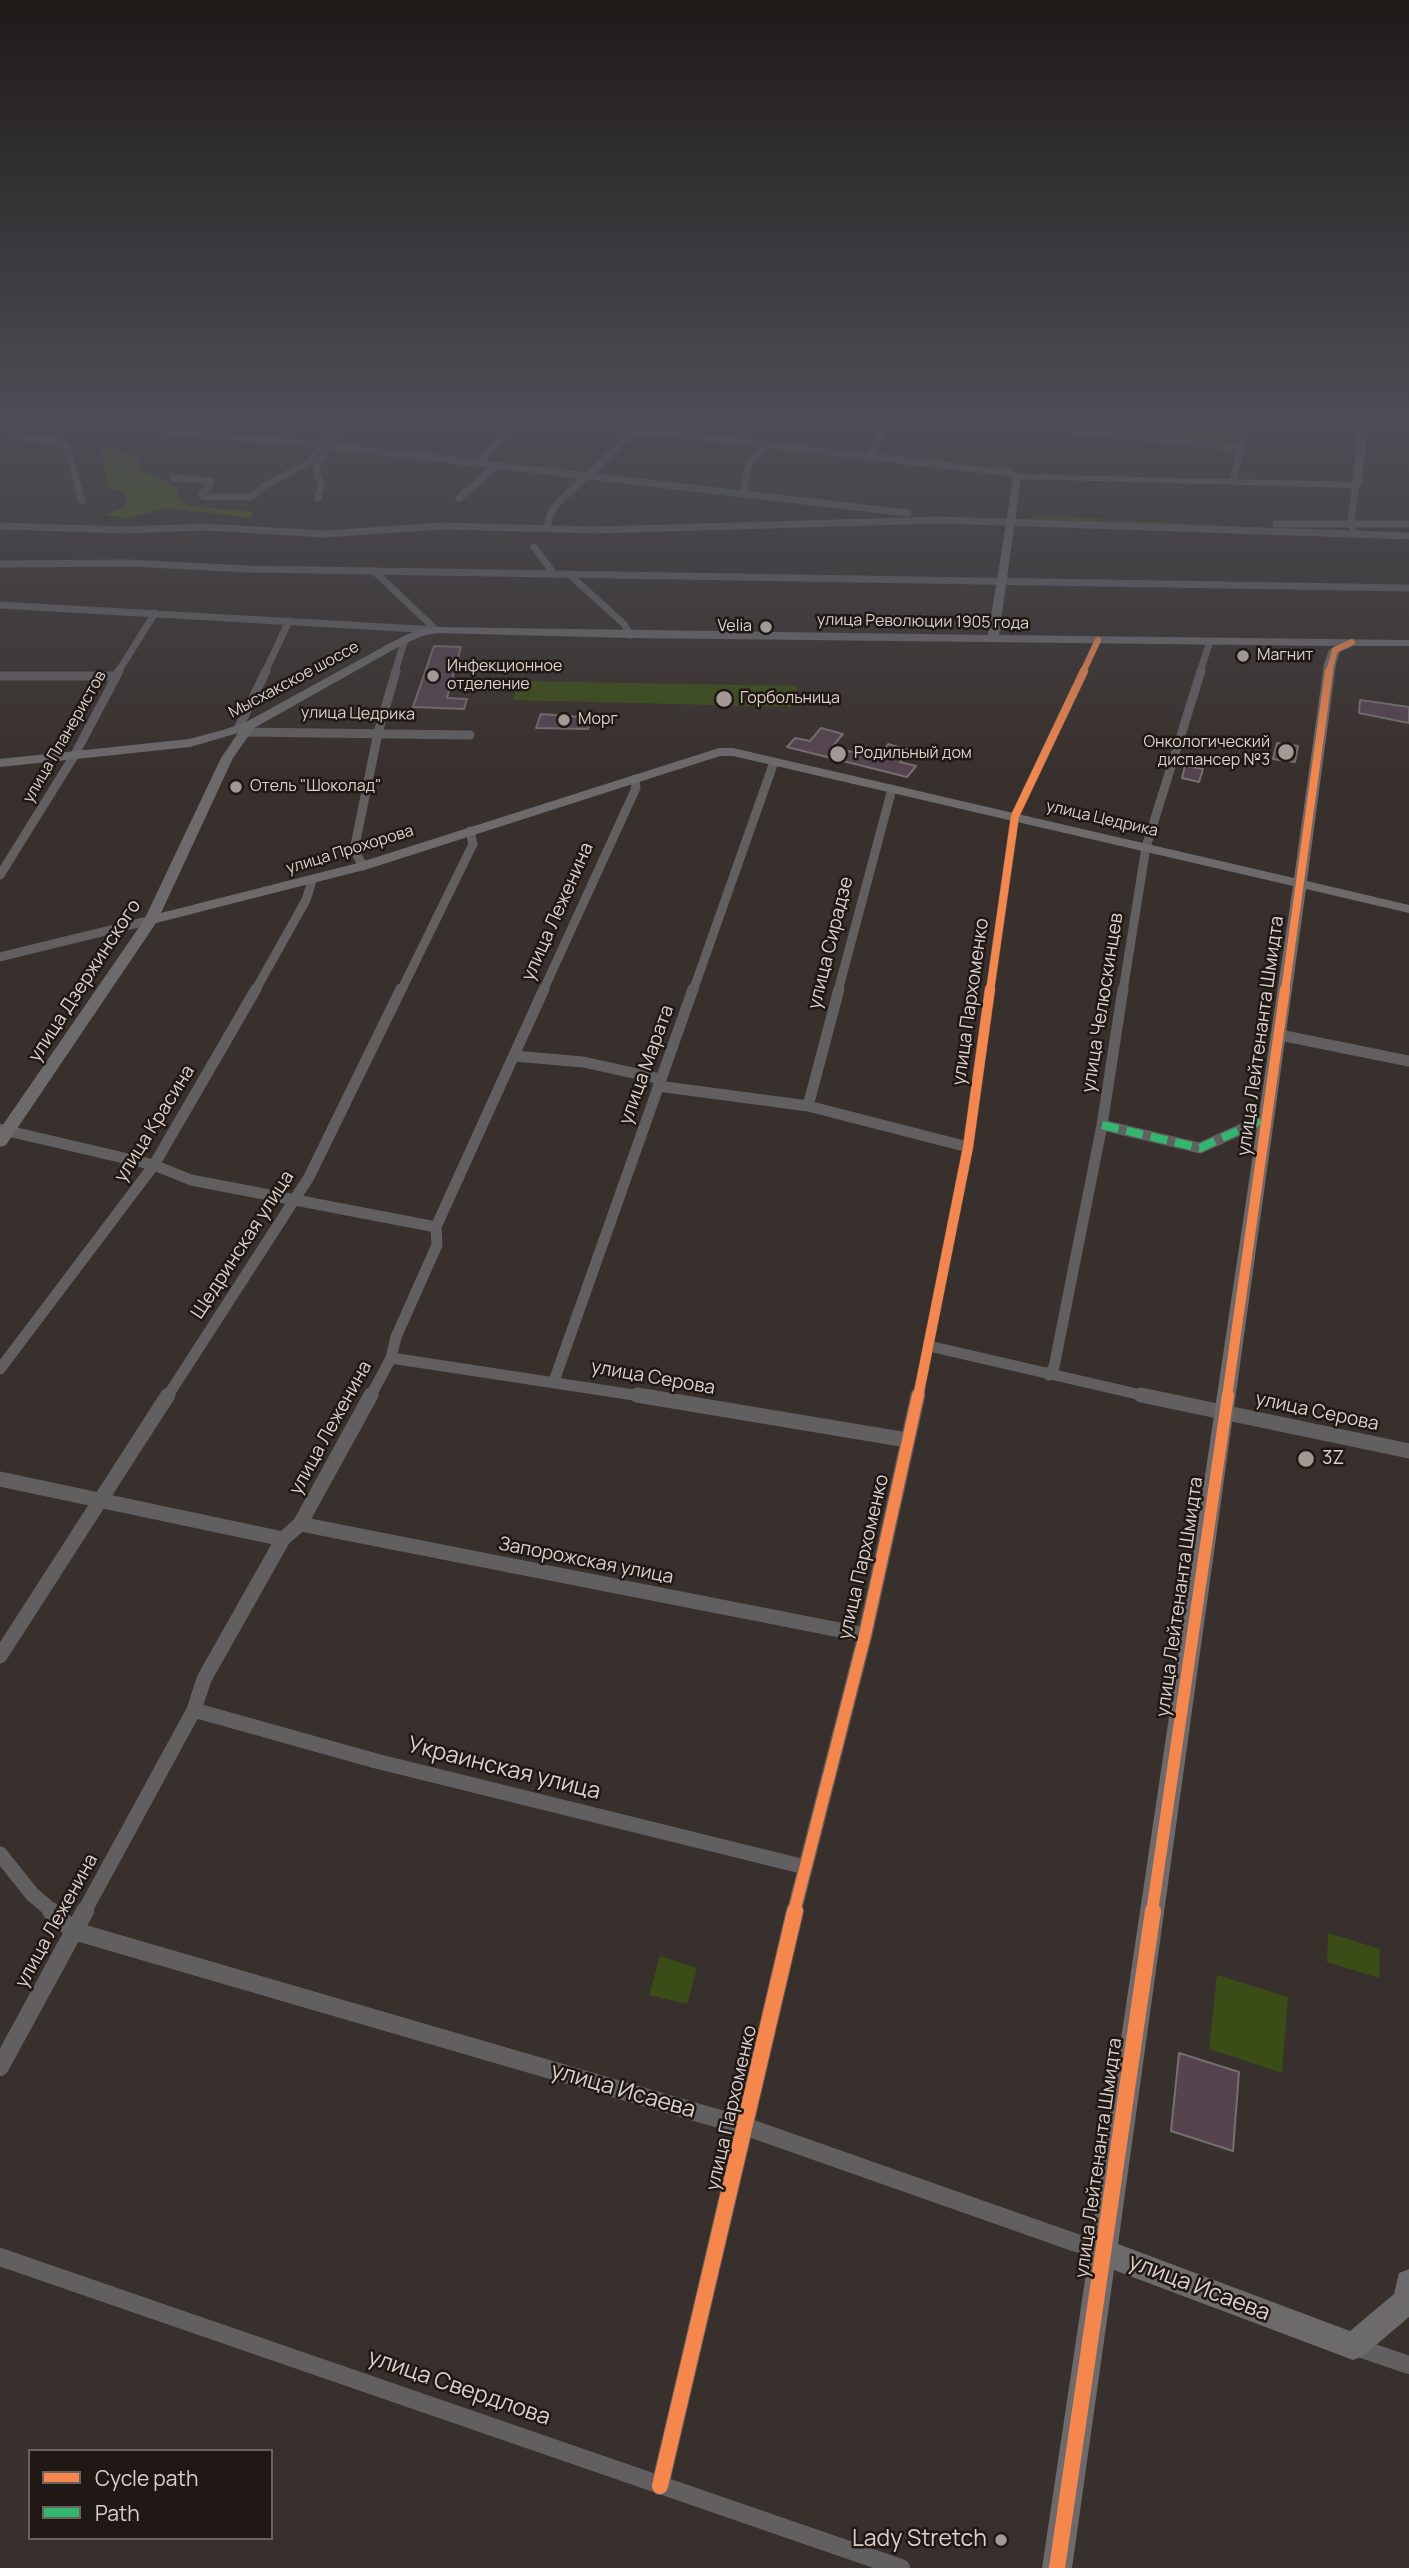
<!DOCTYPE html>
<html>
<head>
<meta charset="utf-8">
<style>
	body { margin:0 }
	#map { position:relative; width:1409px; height:2568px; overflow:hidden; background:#38302c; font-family:Manrope,sans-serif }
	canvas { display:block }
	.legend { position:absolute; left:28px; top:2449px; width:245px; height:91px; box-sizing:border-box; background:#1f1815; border:2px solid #6a625e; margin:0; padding:9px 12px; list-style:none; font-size:21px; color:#dbd1cc }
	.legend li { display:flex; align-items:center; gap:14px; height:35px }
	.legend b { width:35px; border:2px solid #6a625e }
</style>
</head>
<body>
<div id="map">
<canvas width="1409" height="2568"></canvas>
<ul class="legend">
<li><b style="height:9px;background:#f5874c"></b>Cycle path</li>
<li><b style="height:9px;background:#33b770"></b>Path</li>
</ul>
</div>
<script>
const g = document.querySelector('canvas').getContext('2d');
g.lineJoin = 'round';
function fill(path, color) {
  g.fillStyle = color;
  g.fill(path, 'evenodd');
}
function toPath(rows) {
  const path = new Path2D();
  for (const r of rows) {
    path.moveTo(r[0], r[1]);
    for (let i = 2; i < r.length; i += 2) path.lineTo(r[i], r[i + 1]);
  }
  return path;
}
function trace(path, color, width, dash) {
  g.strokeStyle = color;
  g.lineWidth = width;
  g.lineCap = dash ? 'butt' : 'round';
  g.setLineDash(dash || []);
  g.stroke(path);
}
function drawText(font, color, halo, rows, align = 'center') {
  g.font = font + ' Manrope,sans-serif';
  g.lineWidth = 5;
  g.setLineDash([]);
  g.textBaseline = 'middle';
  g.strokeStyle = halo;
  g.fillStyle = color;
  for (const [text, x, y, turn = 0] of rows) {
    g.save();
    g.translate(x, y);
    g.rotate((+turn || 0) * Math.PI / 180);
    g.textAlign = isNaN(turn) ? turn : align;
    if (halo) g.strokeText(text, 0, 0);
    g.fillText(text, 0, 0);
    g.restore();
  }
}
const green = toPath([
	[1051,421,1241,421,1234,445,1049,426],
	[1033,515,1218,525,1218,527,1034,520],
	[518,681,798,686,791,707,513,700],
	[1328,1933,1380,1949,1379,1978,1327,1962],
	[660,1956,697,1968,687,2004,649,1995],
	[1217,1975,1288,1997,1282,2073,1209,2049]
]);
const forest = toPath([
	[101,446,123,451,139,460,142,471,178,487,177,497,189,506,253,512,251,518,168,508,127,518,106,515,126,507,126,492,108,488]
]);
const building = toPath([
	[434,646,461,647,447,698,467,699,464,709,413,707,434,646],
	[1360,700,1409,707,1409,723,1359,713,1360,700],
	[541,714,591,718,588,729,536,728,541,714],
	[821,728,843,734,832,747,877,758,888,744,909,750,900,762,916,766,907,777,787,747,795,738,810,741,821,728],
	[1277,743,1298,746,1295,762,1273,759,1277,743],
	[1185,766,1203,769,1199,782,1182,778,1185,766],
	[1179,2053,1239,2072,1233,2151,1171,2131,1179,2053]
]);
const streetFar4 = toPath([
	[26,421,13,431,13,436,59,442,67,446,82,501],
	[117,421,157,425,167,432,312,444,908,513],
	[563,421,1010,473,1015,477],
	[988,421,1239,448],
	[868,458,890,421],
	[477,464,519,421],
	[174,478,211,481,202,495,204,497,251,497,264,486,310,462,320,446],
	[1233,482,1246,421],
	[743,494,749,464,764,446],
	[318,498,321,487,316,467,323,457,325,443,350,421],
	[459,498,496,466],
	[1276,524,1409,524],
	[0,526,125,530,205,527,324,534,442,526,598,530,940,520,1409,536],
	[547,528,550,514,558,503,645,421],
	[1353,530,1351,520,1356,485],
	[534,547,554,574],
	[0,564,128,563,248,569,1409,588],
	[374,571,436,630],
	[570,575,624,624,630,635],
	[0,605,436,630],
	[118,672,155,613],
	[265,672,289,621],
	[395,672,405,639],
	[1083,672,1098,640],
	[1200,672,1210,641]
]);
const streetFar3 = toPath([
	[0,676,116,676],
	[238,729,266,671],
	[245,732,470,735],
	[363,866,354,850,378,733,396,671],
	[0,875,74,756,119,671],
	[0,957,151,920],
	[255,991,306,900,312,881],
	[401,991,473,844,470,831],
	[543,991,636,788,635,779],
	[693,991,774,762],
	[838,991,892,789],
	[990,991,1015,816,1084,671],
	[1123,991,1146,847,1201,671]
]);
const streetFar2 = toPath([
	[1280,1035,1409,1061],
	[514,1056,583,1062,661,1079],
	[658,1086,808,1106,968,1147],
	[808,1106,839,989],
	[1102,1125,1200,1148,1268,1117],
	[0,1129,154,1165,191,1180,436,1227],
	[929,1346,1150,1397],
	[391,1358,647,1397],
	[0,1369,154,1165,256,989],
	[1049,1375,1054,1367,1102,1125,1123,989],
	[554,1381,693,989],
	[167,1397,309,1177,401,989],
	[370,1397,391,1358,396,1337,437,1245,436,1227,544,989],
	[918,1397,968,1147,990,989]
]);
const streetFar1 = toPath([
	[637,1395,907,1440],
	[1141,1395,1409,1451],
	[0,1479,283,1539],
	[300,1524,865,1635],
	[0,1656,168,1395],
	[194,1710,376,1761,805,1867],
	[0,1854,32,1894,53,1912],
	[84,1912,194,1710,204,1679,283,1539,300,1524,371,1395],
	[794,1912,865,1635,918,1395]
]);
const street = toPath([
	[51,1911,74,1931,747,2127,1102,2252],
	[0,2067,85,1911],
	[0,2257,901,2568],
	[1353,2346,1409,2365],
	[660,2486,795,1911]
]);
const secondary = toPath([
	[1360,421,1369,421,1361,485,1356,488,1021,479,999,635,1409,640,1409,646,1353,646,1340,652,1336,664,1307,881,1409,905,1409,913,1306,889,1118,2244,1350,2331,1394,2294,1399,2273,1409,2269,1409,2317,1363,2356,1353,2360,1114,2270,1072,2568,1042,2568,1293,886,733,756,720,756,368,869,156,923,6,1145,0,1147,0,1129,144,920,221,758,238,733,190,747,0,767,0,759,189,739,223,730,246,722,392,642,415,631,436,627,988,635,1014,474,1352,482,1360,421],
	[436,633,630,638,1335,646,1329,650,1324,664,1294,878,733,748,719,748,358,863,161,913,233,758,254,728,400,646,422,636,436,633]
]);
const quiet = toPath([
	[1102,1125,1200,1148,1268,1117]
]);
const cyclewayFar4 = toPath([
	[1083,672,1098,640],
	[1329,672,1335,650,1352,642]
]);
const cyclewayFar3 = toPath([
	[990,991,1015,816,1084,671],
	[1285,991,1329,671]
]);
const cyclewayFar2 = toPath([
	[918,1397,968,1147,990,989],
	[1227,1397,1285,989]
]);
const cyclewayFar1 = toPath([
	[794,1912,865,1635,918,1395],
	[1152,1912,1228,1395]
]);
const cycleway = toPath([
	[660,2486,795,1911],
	[1057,2568,1153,1911]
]);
const markers = [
	[766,627,7,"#a29994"],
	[1243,656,7,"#a29994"],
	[433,676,7,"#a29994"],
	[724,699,9,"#a29994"],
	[564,720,7,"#a29994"],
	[1286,752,9,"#a29994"],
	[838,754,9,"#a29994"],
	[236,787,7,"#a29994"],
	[1306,1459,9,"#a29994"],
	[1001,2540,7,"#a29994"]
];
const farStreetnames = [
	["улица Революции 1905 года",923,622,1],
	["Мысхакское шоссе",294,680,-28],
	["улица Цедрика",358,714,1],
	["улица Планеристов",65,737,-60],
	["улица Цедрика",1102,819,13],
	["улица Прохорова",350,850,-17]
];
const farPoinames = [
	["Velia",752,627,"right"],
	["Магнит",1257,656],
	["Инфекционное",447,667],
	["отделение",447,685],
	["Горбольница",740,699],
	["Морг",578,720],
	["Онкологический",1270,743,"right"],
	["диспансер №3",1270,761,"right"],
	["Родильный дом",854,754],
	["Отель \"Шоколад\"",250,787]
];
const streetNames = [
	["улица Леженина",558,912,-66],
	["улица Сирадзе",831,943,-76],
	["улица Дзержинского",85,981,-57],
	["улица Пархоменко",971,1002,-82],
	["улица Челюскинцев",1103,1003,-81],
	["улица Лейтенанта Шмидта",1261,1036,-82],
	["улица Марата",647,1065,-70],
	["улица Красина",155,1124,-58],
	["Щедринская улица",243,1245,-57],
	["улица Серова",653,1378,10],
	["улица Серова",1317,1412,12],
	["улица Леженина",331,1428,-61],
	["улица Пархоменко",864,1557,-77],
	["Запорожская улица",586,1561,11],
	["улица Лейтенанта Шмидта",1180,1597,-82],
	["улица Леженина",57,1921,-61],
	["улица Пархоменко",732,2108,-77],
	["улица Лейтенанта Шмидта",1099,2158,-82]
];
const poiNames = [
	["3Z",1322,1459]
];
const nearStreetnames = [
	["Украинская улица",504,1769,14],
	["улица Исаева",623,2091,16],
	["улица Исаева",1199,2288,21],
	["улица Свердлова",459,2388,19]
];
const nearPoinames = [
	["Lady Stretch",987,2540]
];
fill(green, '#3b4d16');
fill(forest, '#465e09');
fill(building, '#55444e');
trace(building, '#766f70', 2);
trace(streetFar4, '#625f61', 7);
trace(streetFar3, '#625f61', 9);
trace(streetFar2, '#625f61', 11);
trace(streetFar1, '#625f61', 15);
trace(street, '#625f61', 18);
fill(secondary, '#6c6a6b');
trace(quiet, '#33b770', 8, [17, 8]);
trace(cyclewayFar4, '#f5874c', 6);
trace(cyclewayFar3, '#f5874c', 8);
trace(cyclewayFar2, '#f5874c', 10);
trace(cyclewayFar1, '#f5874c', 12);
trace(cycleway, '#f5874c', 16);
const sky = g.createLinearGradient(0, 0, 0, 781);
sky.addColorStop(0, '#1f1a18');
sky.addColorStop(0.54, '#4d4e56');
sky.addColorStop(1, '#4d4e5600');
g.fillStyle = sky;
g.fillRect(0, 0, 1409, 781);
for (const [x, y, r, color] of markers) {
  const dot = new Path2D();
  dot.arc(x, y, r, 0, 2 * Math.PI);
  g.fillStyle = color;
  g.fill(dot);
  trace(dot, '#1f1815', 2.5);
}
drawText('16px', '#dbd1cc', '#1f1815', farStreetnames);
drawText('16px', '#dbd1cc', '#1f1815', farPoinames, 'left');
drawText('19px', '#dbd1cc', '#1f1815', streetNames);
drawText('19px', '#dbd1cc', '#1f1815', poiNames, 'left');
drawText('23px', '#dbd1cc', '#1f1815', nearStreetnames);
drawText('23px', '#dbd1cc', '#1f1815', nearPoinames, 'right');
</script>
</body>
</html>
